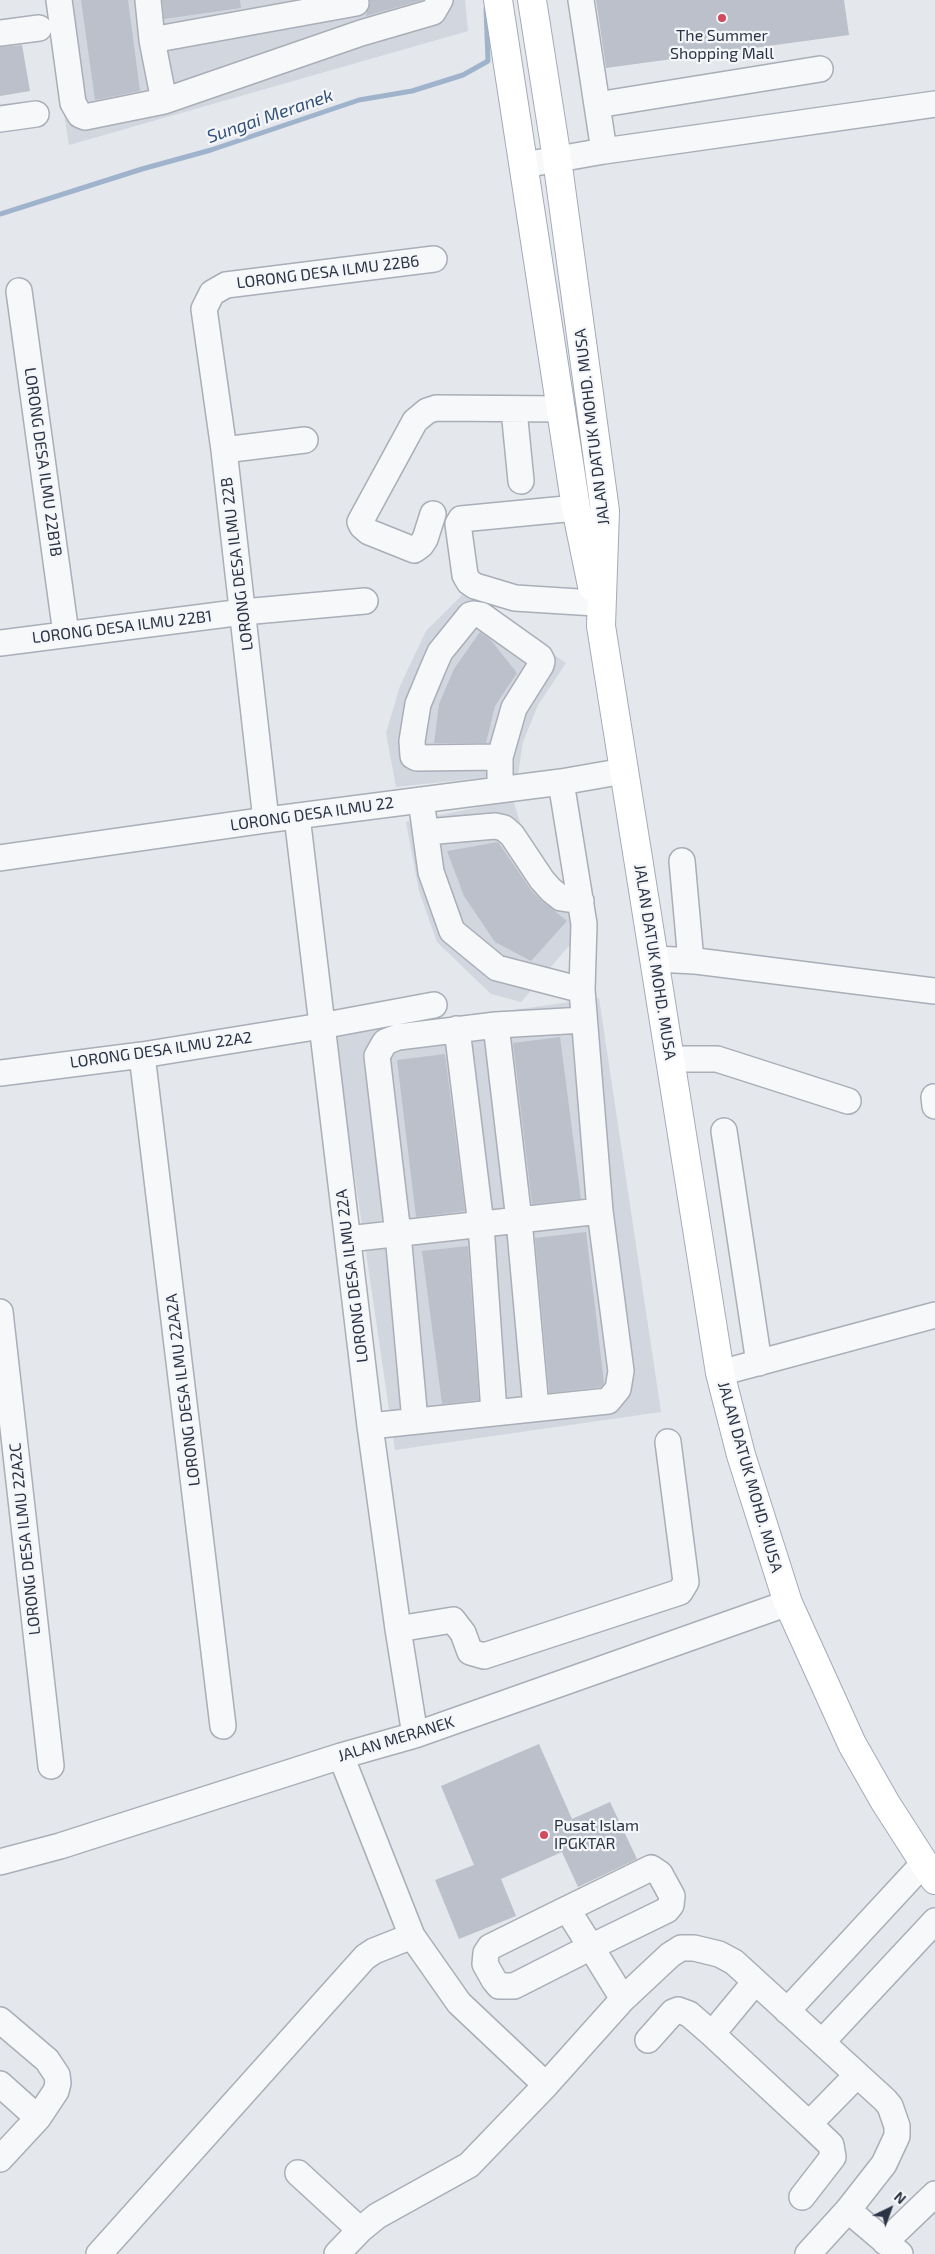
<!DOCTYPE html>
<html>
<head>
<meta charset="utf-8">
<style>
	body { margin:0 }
	#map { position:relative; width:935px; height:2254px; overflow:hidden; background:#e4e7ec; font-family:"Exo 2",sans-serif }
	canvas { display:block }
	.north { position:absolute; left:865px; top:2184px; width:50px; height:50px; -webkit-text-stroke:4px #f4f6f9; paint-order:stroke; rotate:42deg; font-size:14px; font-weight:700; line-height:20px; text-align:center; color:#2b3445 }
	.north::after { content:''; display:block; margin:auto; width:18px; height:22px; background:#2b3445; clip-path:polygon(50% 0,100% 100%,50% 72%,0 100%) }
</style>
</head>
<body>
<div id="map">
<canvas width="935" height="2254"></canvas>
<div class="north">N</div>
</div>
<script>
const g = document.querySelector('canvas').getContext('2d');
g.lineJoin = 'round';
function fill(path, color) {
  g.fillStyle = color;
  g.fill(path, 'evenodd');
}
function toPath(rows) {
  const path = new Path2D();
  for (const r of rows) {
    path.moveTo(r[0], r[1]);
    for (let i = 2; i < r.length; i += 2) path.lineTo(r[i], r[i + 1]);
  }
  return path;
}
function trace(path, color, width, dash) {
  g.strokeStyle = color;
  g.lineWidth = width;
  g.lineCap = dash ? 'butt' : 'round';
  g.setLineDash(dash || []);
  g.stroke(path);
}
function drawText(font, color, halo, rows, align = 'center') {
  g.font = font + ' "Exo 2",sans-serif';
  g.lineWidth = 4.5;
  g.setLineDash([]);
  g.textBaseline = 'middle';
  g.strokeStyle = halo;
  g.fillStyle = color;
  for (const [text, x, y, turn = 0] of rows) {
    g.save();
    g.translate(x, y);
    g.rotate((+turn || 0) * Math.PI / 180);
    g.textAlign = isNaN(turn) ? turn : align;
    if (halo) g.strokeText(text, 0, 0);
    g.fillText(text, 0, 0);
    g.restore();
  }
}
const built = toPath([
	[45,0,465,0,468,31,69,145],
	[464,593,566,663,538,705,523,742,518,774,396,787,386,733,400,686,426,631],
	[513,800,524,835,556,885,596,914,521,1002,491,994,437,942,419,891,406,822],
	[599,998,661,1412,395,1450,334,1035]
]);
const stream = toPath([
	[0,214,142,169,211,150,359,100,412,91,463,75,488,61,486,8]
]);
const building = toPath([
	[81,0,128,0,140,91,95,100],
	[162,0,240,0,241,8,164,19],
	[370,0,423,0,366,16],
	[596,0,844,0,849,35,606,68],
	[22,45,30,91,0,96,0,47],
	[480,632,490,639,517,673,495,706,486,743,434,743,439,704,454,669],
	[498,842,531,890,542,901,567,921,531,961,495,942,464,896,447,851],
	[560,1037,581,1199,532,1204,513,1043],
	[445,1054,465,1211,416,1217,397,1060],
	[586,1232,604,1383,601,1387,549,1393,535,1238],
	[468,1246,479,1400,442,1404,422,1251],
	[539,1744,572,1819,610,1802,637,1859,578,1887,562,1852,501,1879,516,1916,459,1939,435,1880,474,1865,441,1786]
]);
const minor = toPath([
	[59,0,73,103,80,115,85,117,164,101,361,33,433,12,440,0],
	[148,0,152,40,164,101],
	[581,0,604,151],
	[0,33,39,28],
	[152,40,356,3],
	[597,105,820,69],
	[0,119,36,114],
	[524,165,604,151,935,104],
	[19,291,66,634],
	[514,410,521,481],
	[224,450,305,440],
	[576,508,461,519,458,524,465,575,469,582,475,586,515,598,595,603],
	[433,514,425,539,421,545,414,550,369,532,362,526,360,522,415,421,427,411,436,408,562,409],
	[0,643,243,612,365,601],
	[500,790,500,757,514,708,541,665,542,661,540,657,481,615,474,614,470,615,440,652,433,668,418,704,412,741,413,756,417,758,500,757],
	[421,800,431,872,452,931,497,968,582,990],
	[297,816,370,1426,398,1629,415,1735],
	[266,820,224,450,204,309,212,293,226,285,434,259],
	[426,832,495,826,504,828,512,835,542,880,551,890,561,898,581,901],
	[0,858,266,820,561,782,624,771],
	[682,861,691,961],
	[654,959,696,961,935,991],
	[496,1025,519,1220,536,1408],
	[457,1029,481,1225,494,1412],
	[142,1055,223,1726],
	[670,1059,717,1059,848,1101],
	[0,1073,142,1055,321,1026,434,1005],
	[934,1097,935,1106],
	[724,1131,759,1363],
	[348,1239,600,1211],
	[0,1312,51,1766],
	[720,1373,935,1315],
	[415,1421,398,1234,377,1056,385,1042,398,1037,496,1025,584,1020],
	[370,1426,608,1401,618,1389,621,1371,600,1211,582,990,584,924,561,782],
	[398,1629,453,1620,463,1633,470,1652,484,1656,680,1592,686,1582,668,1442],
	[0,1862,60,1846,341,1756,415,1735,788,1603],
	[567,1909,490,1947,486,1953,485,1964,494,1980,499,1986,514,1986,591,1947,667,1910,671,1905,672,1896,660,1874,651,1868,567,1909,591,1947,623,1999],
	[755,1982,712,2034,809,2124,857,2075],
	[787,2011,924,1863],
	[0,2020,47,2060,57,2075,58,2083,56,2091,38,2118,0,2159],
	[648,2040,673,2012,678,2010,689,2014,712,2034],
	[822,2042,935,1921],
	[0,2084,38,2118],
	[546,2085,623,1999,670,1955,681,1948,694,1948,719,1954,734,1962,885,2100,890,2106,897,2126,897,2136,884,2164,848,2210,808,2254],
	[298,2173,360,2230],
	[802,2197,833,2157,831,2145,809,2124],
	[848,2210,900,2254],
	[885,2242,935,2194],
	[99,2254,365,1957,374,1951,412,1936],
	[337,2254,360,2230,377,2216,469,2165,546,2085,459,2003,412,1936,341,1756]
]);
const major = toPath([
	[498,0,576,508,592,586],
	[532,0,557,159,605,511,601,626,720,1373,741,1455,788,1603,852,1744,885,1802,935,1880]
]);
const markers = [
	[722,18,5,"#d1495b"],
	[544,1835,5,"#d1495b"]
];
const poiNames = [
	["The Summer",722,36],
	["Shopping Mall",722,54],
	["Pusat Islam",554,1826,"left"],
	["IPGKTAR",554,1844,"left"]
];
const streetNames = [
	["LORONG DESA ILMU 22B6",328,272,-7],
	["JALAN DATUK MOHD. MUSA",592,427,-97],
	["LORONG DESA ILMU 22B1B",43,462,82],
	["LORONG DESA ILMU 22B",237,564,-97],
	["LORONG DESA ILMU 22B1",122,627,-7],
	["LORONG DESA ILMU 22",312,814,-8],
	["JALAN DATUK MOHD. MUSA",655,962,81],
	["LORONG DESA ILMU 22A2",161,1050,-8],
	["LORONG DESA ILMU 22A",352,1276,-97],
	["LORONG DESA ILMU 22A2A",183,1390,-97],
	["JALAN DATUK MOHD. MUSA",750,1477,74],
	["LORONG DESA ILMU 22A2C",25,1539,-96],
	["JALAN MERANEK",396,1739,-17]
];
const waterNames = [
	["Sungai Meranek",270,116,-19]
];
fill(built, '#d2d6de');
trace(stream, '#9fb4cc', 5);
fill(building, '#bbc0ca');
trace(minor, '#a9aeb7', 28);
trace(major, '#a3abb8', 30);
trace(minor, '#f7f8fa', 25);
trace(major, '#fff', 28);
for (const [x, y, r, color] of markers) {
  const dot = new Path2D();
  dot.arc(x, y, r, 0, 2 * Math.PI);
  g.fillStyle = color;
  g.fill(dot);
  trace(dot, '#f4f6f9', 2);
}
drawText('16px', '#2b3445', '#f4f6f9', poiNames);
drawText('16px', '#2b3445', '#f4f6f9', streetNames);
drawText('italic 18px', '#34527a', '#f4f6f9', waterNames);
</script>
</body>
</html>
